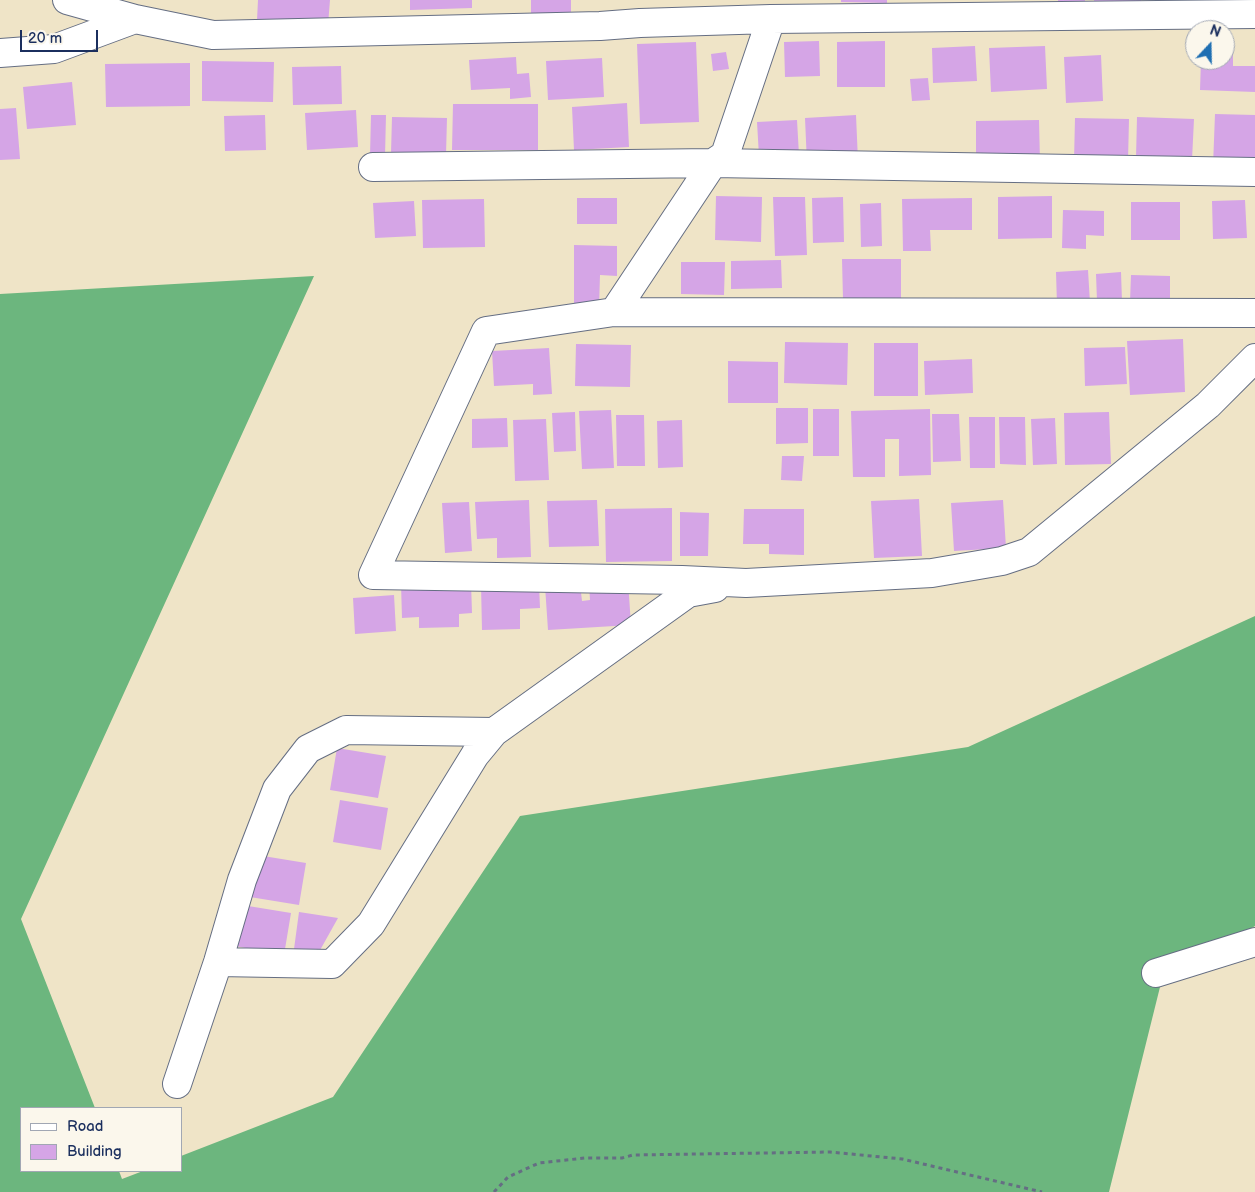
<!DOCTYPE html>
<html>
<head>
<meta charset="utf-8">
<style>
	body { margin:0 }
	#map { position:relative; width:1255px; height:1192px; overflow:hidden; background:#efe4c7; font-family:"Balsamiq Sans",sans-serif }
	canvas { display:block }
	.legend { position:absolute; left:20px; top:1107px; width:162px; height:65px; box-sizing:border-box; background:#fbf7ec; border:1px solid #a1a7b3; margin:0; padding:6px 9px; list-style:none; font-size:15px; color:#1b2f5e }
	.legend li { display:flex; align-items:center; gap:10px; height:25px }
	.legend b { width:25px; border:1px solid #a1a7b3 }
	.north { position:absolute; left:1185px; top:20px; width:50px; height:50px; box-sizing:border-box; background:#fbf7ec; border:1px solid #a1a7b3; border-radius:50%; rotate:21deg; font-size:14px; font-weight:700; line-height:20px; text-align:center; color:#1b2f5e }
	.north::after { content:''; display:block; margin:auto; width:18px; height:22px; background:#1f6fb2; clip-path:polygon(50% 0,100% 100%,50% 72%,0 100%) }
	.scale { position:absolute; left:20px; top:30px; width:78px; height:22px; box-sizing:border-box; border:2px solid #1b2f5e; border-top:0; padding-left:6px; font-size:15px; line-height:18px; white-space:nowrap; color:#1b2f5e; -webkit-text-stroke:4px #fbf7ec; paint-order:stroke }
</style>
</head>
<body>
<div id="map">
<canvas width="1255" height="1192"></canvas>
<ul class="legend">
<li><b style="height:6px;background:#fff"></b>Road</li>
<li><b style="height:14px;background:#d5a5e6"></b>Building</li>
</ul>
<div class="north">N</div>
<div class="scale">20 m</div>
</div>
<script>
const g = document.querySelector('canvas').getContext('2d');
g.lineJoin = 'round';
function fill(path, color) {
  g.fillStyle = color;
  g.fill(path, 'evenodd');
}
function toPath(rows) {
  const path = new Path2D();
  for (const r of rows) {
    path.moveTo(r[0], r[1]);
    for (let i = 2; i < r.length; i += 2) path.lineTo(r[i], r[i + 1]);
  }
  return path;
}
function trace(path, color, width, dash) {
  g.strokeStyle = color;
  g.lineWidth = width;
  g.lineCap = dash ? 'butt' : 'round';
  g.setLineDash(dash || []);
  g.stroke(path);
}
const forest = toPath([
	[314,276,21,919,95,1108,21,1108,21,1171,119,1171,122,1179,143,1171,181,1171,181,1156,333,1097,520,816,968,747,1255,616,1255,926,1161,983,1109,1192,0,1192,0,294]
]);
const building = toPath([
	[258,0,330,0,328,25,257,20],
	[410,0,472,0,472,8,410,10],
	[531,0,571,0,571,15,531,15],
	[841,0,887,0,887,3,841,2],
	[1058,0,1085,0,1085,6,1058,5],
	[1094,0,1141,0,1141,5,1094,4],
	[819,41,820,76,785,77,784,42],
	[885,41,885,87,837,87,837,42],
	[696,42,699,122,640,124,637,44],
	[975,46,977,81,933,83,932,48],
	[1045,46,1047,89,991,92,989,48],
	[1225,49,1233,49,1233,66,1255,66,1255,92,1200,90,1201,60,1225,60],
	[726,52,729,69,713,71,711,54],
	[1101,55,1103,101,1066,103,1064,57],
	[516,57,517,74,529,73,531,97,510,99,510,88,471,90,469,60],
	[602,58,604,97,548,100,546,61],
	[202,61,274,62,273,102,202,101],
	[190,63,190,106,106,107,105,64],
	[341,66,342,104,293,105,292,67],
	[928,78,930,100,912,101,910,79],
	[72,82,76,125,27,129,23,87],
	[627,103,629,147,574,150,572,107],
	[453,104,538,104,538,150,452,150],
	[16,108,20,159,0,160,0,109],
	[356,110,358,147,307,150,305,113],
	[1215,114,1255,115,1255,168,1213,166],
	[265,115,266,150,225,151,224,116],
	[371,115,386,115,385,156,370,156],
	[856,115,858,161,807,164,805,118],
	[392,117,447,118,446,155,391,153],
	[1137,117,1194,119,1192,160,1136,158],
	[1075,118,1129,119,1128,161,1074,161],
	[797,120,799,155,759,156,757,122],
	[1039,120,1040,162,976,162,976,121],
	[716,196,762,197,761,242,715,240],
	[1052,196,1052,238,998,239,998,197],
	[773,197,805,197,807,255,775,256],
	[843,197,844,242,813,243,812,198],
	[577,198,617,198,617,224,577,224],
	[972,198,972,230,930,230,931,251,903,251,902,199],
	[484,199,485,247,423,248,422,200],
	[1245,200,1247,238,1213,239,1212,201],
	[414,201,416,236,375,238,373,203],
	[1131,202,1180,202,1180,240,1131,240],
	[881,203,882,246,861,247,860,204],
	[1063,210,1104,211,1104,236,1086,235,1086,249,1062,248],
	[574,245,617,246,617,276,600,275,599,308,574,307],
	[842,259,901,259,901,298,843,299],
	[781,260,782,288,731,289,731,261],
	[681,262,725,262,724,295,681,294],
	[1088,270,1090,303,1057,305,1056,272],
	[1121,272,1122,301,1097,301,1096,274],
	[1131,275,1170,276,1170,304,1130,302],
	[1183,339,1185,392,1130,395,1127,341],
	[785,342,848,343,847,385,784,383],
	[874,343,918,343,918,396,874,396],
	[576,344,631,345,630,387,575,386],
	[1125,347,1127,384,1085,386,1084,348],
	[549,348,552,394,533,395,533,384,494,386,492,351],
	[972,359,973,393,925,395,924,361],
	[728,361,778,362,778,403,728,403],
	[776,408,808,408,808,443,776,444],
	[813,409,839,409,839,456,813,456],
	[930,409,931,475,899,476,899,439,885,439,885,477,853,477,851,411],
	[611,410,614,468,582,469,579,411],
	[575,412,576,451,554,452,552,413],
	[1109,412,1111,464,1065,465,1064,413],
	[932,414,959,414,961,461,933,462],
	[616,415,644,415,645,466,617,466],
	[969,417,995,417,995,468,970,468],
	[999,417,1025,417,1026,465,1000,464],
	[507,418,508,447,472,448,472,419],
	[1055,418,1057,464,1033,465,1031,419],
	[546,419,549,480,515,481,513,420],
	[682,420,683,467,658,468,657,421],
	[782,456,804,456,802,481,781,480],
	[919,499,922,556,874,558,871,501],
	[529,500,531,557,497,558,497,538,477,539,475,502],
	[597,500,599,546,549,547,547,501],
	[1003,500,1006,548,954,551,951,503],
	[469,502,472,551,445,553,442,503],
	[672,508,672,561,606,562,605,509],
	[744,509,804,509,804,555,769,554,769,544,743,544],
	[680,512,709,513,708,556,680,556],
	[628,581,631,625,548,630,545,586,580,584,582,601,590,600,589,584],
	[471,582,472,613,459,614,459,627,419,628,419,617,402,618,401,584],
	[539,584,540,608,520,609,520,629,482,630,481,585],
	[394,595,396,631,355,634,353,598],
	[337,748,386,756,378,798,330,790],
	[340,800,388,808,381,850,333,842],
	[257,855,306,863,299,905,250,897],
	[242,905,291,913,284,955,235,946],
	[299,912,338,918,319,952,294,949]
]);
const path = toPath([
	[494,1192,508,1177,539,1163,585,1158,622,1158,633,1155,830,1152,902,1159,1042,1192]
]);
const street = toPath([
	[67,0,135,19,213,35,600,26,640,23,771,19,1255,14],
	[0,53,54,49,135,19],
	[373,167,713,163,1255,172],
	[614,312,713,163,725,155,771,19],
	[1255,313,614,312,486,331,373,575,682,580,746,583,932,573,1002,561,1029,552,1208,405,1255,358],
	[218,962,332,964,371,924,475,755,494,732,688,593,715,588],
	[1156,973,1255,942],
	[177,1084,218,962,242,880,277,789,308,749,346,730,494,732]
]);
fill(forest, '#6cb67e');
fill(building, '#d5a5e6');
trace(street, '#656e83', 30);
trace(path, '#656e83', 3, [4, 4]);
trace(street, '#fff', 28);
</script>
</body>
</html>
